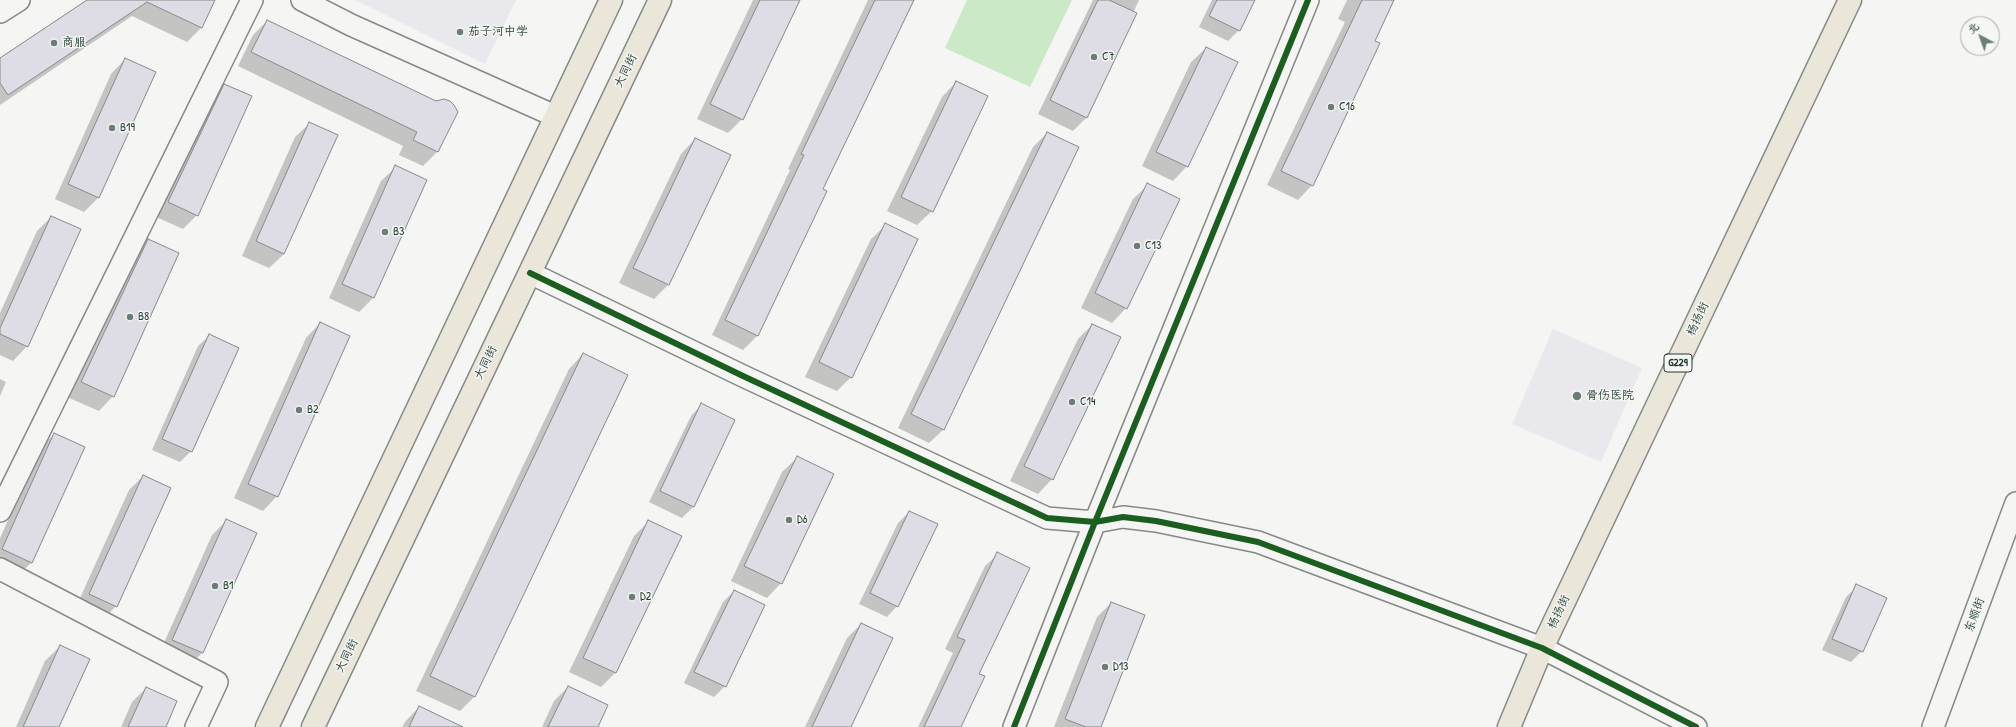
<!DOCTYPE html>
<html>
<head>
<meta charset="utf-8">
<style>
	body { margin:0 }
	#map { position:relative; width:2016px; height:727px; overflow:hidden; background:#f5f5f3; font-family:"Patrick Hand","LXGW WenKai TC",sans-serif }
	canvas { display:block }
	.north { position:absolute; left:1960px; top:16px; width:40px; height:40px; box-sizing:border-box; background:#f6f6f2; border:1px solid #a0aca6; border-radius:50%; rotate:319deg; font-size:11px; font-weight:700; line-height:16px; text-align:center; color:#1f3d34 }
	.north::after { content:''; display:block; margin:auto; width:14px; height:18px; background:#6a7d77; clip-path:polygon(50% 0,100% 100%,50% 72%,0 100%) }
</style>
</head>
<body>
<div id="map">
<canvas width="2016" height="727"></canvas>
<div class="north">北</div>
</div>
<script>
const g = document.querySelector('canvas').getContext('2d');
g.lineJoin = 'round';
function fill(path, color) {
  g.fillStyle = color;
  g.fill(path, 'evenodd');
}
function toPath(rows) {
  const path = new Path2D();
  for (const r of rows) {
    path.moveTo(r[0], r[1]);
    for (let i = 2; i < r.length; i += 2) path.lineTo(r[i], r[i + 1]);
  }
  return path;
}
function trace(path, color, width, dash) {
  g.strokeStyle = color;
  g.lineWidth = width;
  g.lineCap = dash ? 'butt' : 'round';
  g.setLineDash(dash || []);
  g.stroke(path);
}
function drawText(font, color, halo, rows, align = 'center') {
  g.font = font + ' "Patrick Hand","LXGW WenKai TC",sans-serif';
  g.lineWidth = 3;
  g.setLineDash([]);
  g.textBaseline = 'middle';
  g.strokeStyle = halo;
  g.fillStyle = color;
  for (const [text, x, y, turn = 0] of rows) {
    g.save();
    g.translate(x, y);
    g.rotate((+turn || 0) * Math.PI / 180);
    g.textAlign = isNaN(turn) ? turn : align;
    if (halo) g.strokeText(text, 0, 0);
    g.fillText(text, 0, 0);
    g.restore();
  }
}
const built = toPath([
	[355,0,516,0,485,64],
	[1553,329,1642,368,1601,462,1512,424]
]);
const green = toPath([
	[967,0,1072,0,1030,87,945,48]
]);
const shadow = toPath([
	[88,0,214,0,201,28,187,42,132,16,0,105,0,59],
	[753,0,799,0,742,119,728,133,697,119],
	[868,0,912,0,822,189,758,335,743,350,712,335,790,170,788,169],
	[1093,0,1139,0,1133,13,1136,14,1086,118,1073,131,1038,114],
	[1212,0,1254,0,1239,30,1228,41,1199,27],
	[1347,0,1393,0,1374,41,1312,185,1298,200,1267,185,1345,22,1338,19],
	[267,21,455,115,437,152,423,166,399,155,403,146,238,66,253,35],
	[1206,48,1187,166,1173,181,1142,166,1191,62],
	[125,59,154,72,98,198,84,212,55,199,111,74],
	[956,82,932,211,917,225,887,211,942,97],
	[224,85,197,215,183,229,154,216,210,99],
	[310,123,284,254,269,268,242,256,295,137],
	[1047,133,944,429,929,443,898,428,1033,147],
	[695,139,730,155,668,285,654,299,619,283,681,154],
	[396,167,373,298,359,312,329,298,381,181],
	[1148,185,1126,308,1112,323,1081,308,1133,199],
	[51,217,27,346,13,361,0,355,0,313,37,231],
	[886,225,851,377,837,391,805,377,871,239],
	[148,240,113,396,99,411,67,397,133,254],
	[320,323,277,496,263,511,234,498,306,338],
	[1092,325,1052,479,1038,494,1010,481,1078,339],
	[209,336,191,451,180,462,152,450,198,346],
	[583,354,626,375,474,697,460,711,416,691,569,369],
	[0,379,6,382,0,396],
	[701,405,734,420,693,507,682,518,649,502,691,416],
	[54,434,32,562,17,576,0,568,0,538,40,449],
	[797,458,781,583,767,598,731,581,782,472],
	[143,476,116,606,102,621,75,609,129,490],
	[909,512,897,606,887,617,859,604,898,523],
	[227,520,256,533,202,653,188,667,159,654,212,535],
	[649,521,680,536,615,673,601,687,569,672,634,536],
	[998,554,978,674,960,727,918,727,953,653,945,649,985,566],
	[1857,586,1862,651,1851,662,1822,650,1846,597],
	[734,591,725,686,714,697,684,683,723,602],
	[1111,603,1100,727,1054,727,1097,617],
	[861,624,849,727,805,727,847,638],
	[60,646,58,727,16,727,45,661],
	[568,687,597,727,542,727,554,701],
	[146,688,164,727,121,727,132,702],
	[419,707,461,727,402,727,405,722]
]);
const building = toPath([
	[87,0,215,0,202,28,147,2,8,95,0,83,0,58,87,0],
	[760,0,800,0,743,120,710,104,760,0],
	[875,0,914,0,823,189,827,191,758,336,725,320,804,155,801,154,875,0],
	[1098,0,1109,0,1137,13,1087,118,1050,100,1098,0],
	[1217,0,1255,0,1240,31,1209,16,1217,0],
	[1362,0,1394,0,1375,41,1380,43,1313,186,1281,171,1362,0],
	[267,20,436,101,444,99,450,101,454,105,458,112,438,152,413,140,417,132,251,52,267,20],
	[1206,47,1238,62,1188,167,1156,152,1206,47],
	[125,58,156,72,99,198,68,184,125,58],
	[956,81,988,96,933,212,901,197,956,81],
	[224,84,252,96,198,216,168,202,224,84],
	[309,122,338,135,284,254,256,241,309,122],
	[1047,132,1079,147,944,430,911,414,1047,132],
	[695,138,731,155,669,285,633,268,695,138],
	[395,165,427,180,374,298,342,284,395,165],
	[1147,183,1180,199,1127,309,1095,293,1147,183],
	[51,216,81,229,28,347,0,334,0,328,51,216],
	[885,223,918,239,852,378,819,362,885,223],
	[148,239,179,253,114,397,81,382,148,239],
	[320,322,350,336,278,497,248,484,320,322],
	[1092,324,1121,337,1053,480,1024,466,1092,324],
	[209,334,239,348,192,452,162,439,209,334],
	[583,353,628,375,475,697,430,676,583,353],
	[701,403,735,420,694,507,660,491,701,403],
	[54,433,85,447,32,563,2,549,54,433],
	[797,456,834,474,782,584,744,566,797,456],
	[143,475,171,488,117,607,89,594,143,475],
	[909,511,938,524,898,607,870,593,909,511],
	[226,519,257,533,203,653,172,640,226,519],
	[648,520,682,536,616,673,583,658,648,520],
	[997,552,1030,568,979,674,985,676,961,727,924,727,965,640,957,637,997,552],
	[1856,584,1887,598,1863,652,1832,639,1856,584],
	[734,590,765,605,726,687,694,672,734,590],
	[1111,602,1145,615,1101,727,1086,727,1065,719,1111,602],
	[861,623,893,638,851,727,812,727,861,623],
	[60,645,90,659,59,727,23,727,60,645],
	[568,686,608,705,598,727,548,727,568,686],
	[146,687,177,701,166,727,128,727,146,687],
	[419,706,463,727,409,727,419,706]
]);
const minor = toPath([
	[302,0,351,25,555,116],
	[0,12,19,0],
	[530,273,743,376,1047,518,1095,522,1123,517,1156,521,1258,542,1542,648,1696,727],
	[0,511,252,0],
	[0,569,217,682,196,727],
	[1014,727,1095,522,1308,0],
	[1933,727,2016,503]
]);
const major = toPath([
	[267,727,611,0],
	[313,727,660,0]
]);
const highway = toPath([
	[1509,727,1542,648,1850,0]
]);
const cycleway = toPath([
	[530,273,743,376,1047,518,1095,522,1123,517,1156,521,1258,542,1542,648,1696,727],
	[1014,727,1095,522,1308,0]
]);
const markers = [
	[460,32,4,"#6a7d77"],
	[54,43,4,"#6a7d77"],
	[1094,57,4,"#6a7d77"],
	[1331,107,4,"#6a7d77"],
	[112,128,4,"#6a7d77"],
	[385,232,4,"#6a7d77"],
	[1137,246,4,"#6a7d77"],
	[130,317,4,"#6a7d77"],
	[1577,396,5,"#6a7d77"],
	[1072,402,4,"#6a7d77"],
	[299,410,4,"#6a7d77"],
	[789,520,4,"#6a7d77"],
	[215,586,4,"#6a7d77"],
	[632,597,4,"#6a7d77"],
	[1105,667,4,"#6a7d77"]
];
const shields = [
	[1678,363,28]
];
const shieldNames = [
	["G229",1678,363]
];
const poiNames = [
	["茄子河中学",468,32],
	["商服",62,43],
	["C7",1102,57],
	["C16",1339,107],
	["B19",120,128],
	["B3",393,232],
	["C13",1145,246],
	["B8",138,317],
	["骨伤医院",1586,396],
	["C14",1080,402],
	["B2",307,410],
	["D6",797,520],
	["B1",223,586],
	["D2",640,597],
	["D13",1113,667]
];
const streetNames = [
	["大同街",626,71,-64],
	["杨扬街",1698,319,-65],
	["大同街",486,363,-64],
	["杨扬街",1559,612,-65],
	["东顺街",1975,615,-70],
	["大同街",347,656,-64]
];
fill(built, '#e9e8ed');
fill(green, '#cbe9c6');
fill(shadow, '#0003');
fill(building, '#dedde6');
trace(building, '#858a88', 1);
trace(minor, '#858a88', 24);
trace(major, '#858a88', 25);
trace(highway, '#858a88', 25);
trace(minor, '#f5f5f3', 21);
trace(major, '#eae7da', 22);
trace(highway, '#eae7da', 22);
trace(cycleway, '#1b5e20', 6);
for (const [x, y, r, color] of markers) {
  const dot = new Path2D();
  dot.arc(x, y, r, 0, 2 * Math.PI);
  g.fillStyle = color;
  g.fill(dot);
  trace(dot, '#f6f6f2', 1.5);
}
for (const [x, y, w] of shields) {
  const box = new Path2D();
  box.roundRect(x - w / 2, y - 9, w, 18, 3);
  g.fillStyle = '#f6f6f2';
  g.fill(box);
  trace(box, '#1f3d34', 1);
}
drawText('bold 11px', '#1f3d34', null, shieldNames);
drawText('12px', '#1f3d34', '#f6f6f2', poiNames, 'left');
drawText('12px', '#1f3d34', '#f6f6f2', streetNames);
</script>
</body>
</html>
